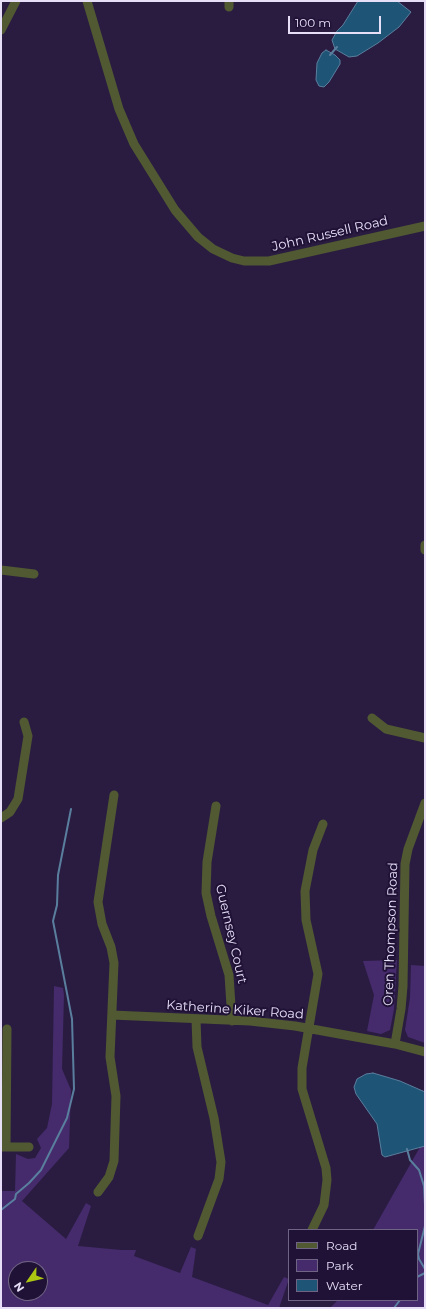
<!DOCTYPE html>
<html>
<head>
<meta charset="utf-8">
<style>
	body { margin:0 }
	#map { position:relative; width:426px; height:1309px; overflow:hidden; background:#2a1c41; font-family:Montserrat,sans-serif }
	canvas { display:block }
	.frame { position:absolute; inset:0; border:2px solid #e7dff8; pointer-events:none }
	.legend { position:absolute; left:288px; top:1229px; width:130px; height:72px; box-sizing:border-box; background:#201236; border:1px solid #706484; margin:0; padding:5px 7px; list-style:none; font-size:12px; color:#e7dff8 }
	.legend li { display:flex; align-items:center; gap:8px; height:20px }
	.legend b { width:20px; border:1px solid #706484 }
	.north { position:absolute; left:8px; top:1261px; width:40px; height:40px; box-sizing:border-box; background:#201236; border:1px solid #706484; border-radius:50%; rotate:236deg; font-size:11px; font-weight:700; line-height:16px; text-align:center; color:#e7dff8 }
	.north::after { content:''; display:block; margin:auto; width:14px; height:18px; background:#acc612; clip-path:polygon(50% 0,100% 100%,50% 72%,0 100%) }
	.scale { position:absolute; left:288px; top:16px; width:93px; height:18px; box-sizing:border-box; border:2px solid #e7dff8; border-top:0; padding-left:5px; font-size:12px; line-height:14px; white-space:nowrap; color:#e7dff8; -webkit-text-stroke:3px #201236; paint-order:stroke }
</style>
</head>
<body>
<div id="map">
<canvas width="426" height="1309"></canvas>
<div class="frame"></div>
<ul class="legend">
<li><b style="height:5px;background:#515932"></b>Road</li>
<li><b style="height:11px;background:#452b6c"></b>Park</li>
<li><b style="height:11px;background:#1e5576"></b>Water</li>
</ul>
<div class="north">N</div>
<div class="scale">100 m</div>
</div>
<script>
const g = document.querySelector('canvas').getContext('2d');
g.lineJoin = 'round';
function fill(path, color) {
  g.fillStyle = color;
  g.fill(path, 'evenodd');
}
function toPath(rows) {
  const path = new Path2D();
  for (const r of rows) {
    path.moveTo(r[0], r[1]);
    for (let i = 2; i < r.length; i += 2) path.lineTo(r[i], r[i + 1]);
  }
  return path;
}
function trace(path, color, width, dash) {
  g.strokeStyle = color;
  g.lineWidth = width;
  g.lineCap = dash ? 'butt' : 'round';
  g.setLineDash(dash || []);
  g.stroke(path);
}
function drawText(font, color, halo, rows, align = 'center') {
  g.font = font + ' Montserrat,sans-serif';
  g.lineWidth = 4;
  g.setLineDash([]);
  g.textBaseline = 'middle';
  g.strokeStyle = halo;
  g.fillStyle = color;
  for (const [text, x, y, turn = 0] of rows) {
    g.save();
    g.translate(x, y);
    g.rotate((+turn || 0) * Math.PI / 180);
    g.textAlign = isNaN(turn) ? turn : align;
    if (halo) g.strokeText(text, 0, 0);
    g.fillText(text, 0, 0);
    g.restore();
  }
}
const green = toPath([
	[397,960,394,1009,390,1030,381,1034,367,1031,374,995,363,961],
	[411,965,425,966,425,1043,408,1037,405,1030,410,998],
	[54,986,63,988,64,995,62,1069,71,1090,69,1148,22,1201,66,1239,86,1203,91,1206,78,1246,121,1250,136,1250,134,1256,180,1273,191,1247,196,1249,192,1277,268,1305,284,1277,289,1279,279,1308,1,1308,1,1191,15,1191,16,1154,28,1159,35,1158,41,1148,37,1139,47,1128,52,1104],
	[16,1269,40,1269,40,1293,16,1293],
	[425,1146,425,1308,330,1308,338,1300,417,1300,417,1230,373,1230,420,1147]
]);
const water = toPath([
	[358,1,397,1,411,12,399,27,378,43,357,56,349,57,335,49,332,40,337,31,343,25,358,1],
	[326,50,335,55,340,60,340,64,329,82,324,87,319,86,316,80,317,63,322,53,326,50],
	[373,1073,400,1081,425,1092,425,1146,385,1157,382,1155,377,1124,356,1094,354,1087,357,1079,366,1074,373,1073]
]);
const stream = toPath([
	[330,55,337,47],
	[407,1149,410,1160,419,1170,424,1186,425,1205],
	[1,1210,15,1199,16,1194,29,1183,41,1170,67,1118,74,1089,72,1019,53,921,57,905,58,875,71,809],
	[425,1226,418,1254,419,1259,425,1269],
	[417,1277,425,1273],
	[394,1308,400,1300]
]);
const minor = toPath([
	[87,1,119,109,134,144,175,210,198,237,213,249,232,258,244,261,269,261,425,226],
	[229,1,229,7],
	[1,30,16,1],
	[425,545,425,550],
	[1,570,34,574],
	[372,718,386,729,425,738],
	[216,806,207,862,206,893,211,916,229,975,232,1021],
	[1,818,10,812,18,799,28,736,24,722],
	[112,1015,250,1021,295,1026,395,1044,425,1052],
	[196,1019,197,1047,214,1118,221,1162,219,1179,198,1236],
	[395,1044,401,1009,403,986,405,864,408,849,425,803],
	[1,1147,29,1147],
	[6,1147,7,1029],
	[98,1192,109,1177,114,1161,116,1096,110,1057,114,963,111,947,102,924,98,902,114,795],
	[312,1230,324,1205,327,1180,326,1168,302,1089,302,1068,318,974,306,920,305,891,313,850,323,824]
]);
const streetNames = [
	["John Russell Road",330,234,-13],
	["Guernsey Court",231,934,77],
	["Oren Thompson Road",391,934,-88],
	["Katherine Kiker Road",235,1010,4]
];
fill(green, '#452b6c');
fill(water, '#1e5576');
trace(water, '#5a7e9d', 1);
trace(stream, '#5a7e9d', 2);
trace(minor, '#515932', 9);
drawText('13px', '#e7dff8', '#201236', streetNames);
</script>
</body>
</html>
